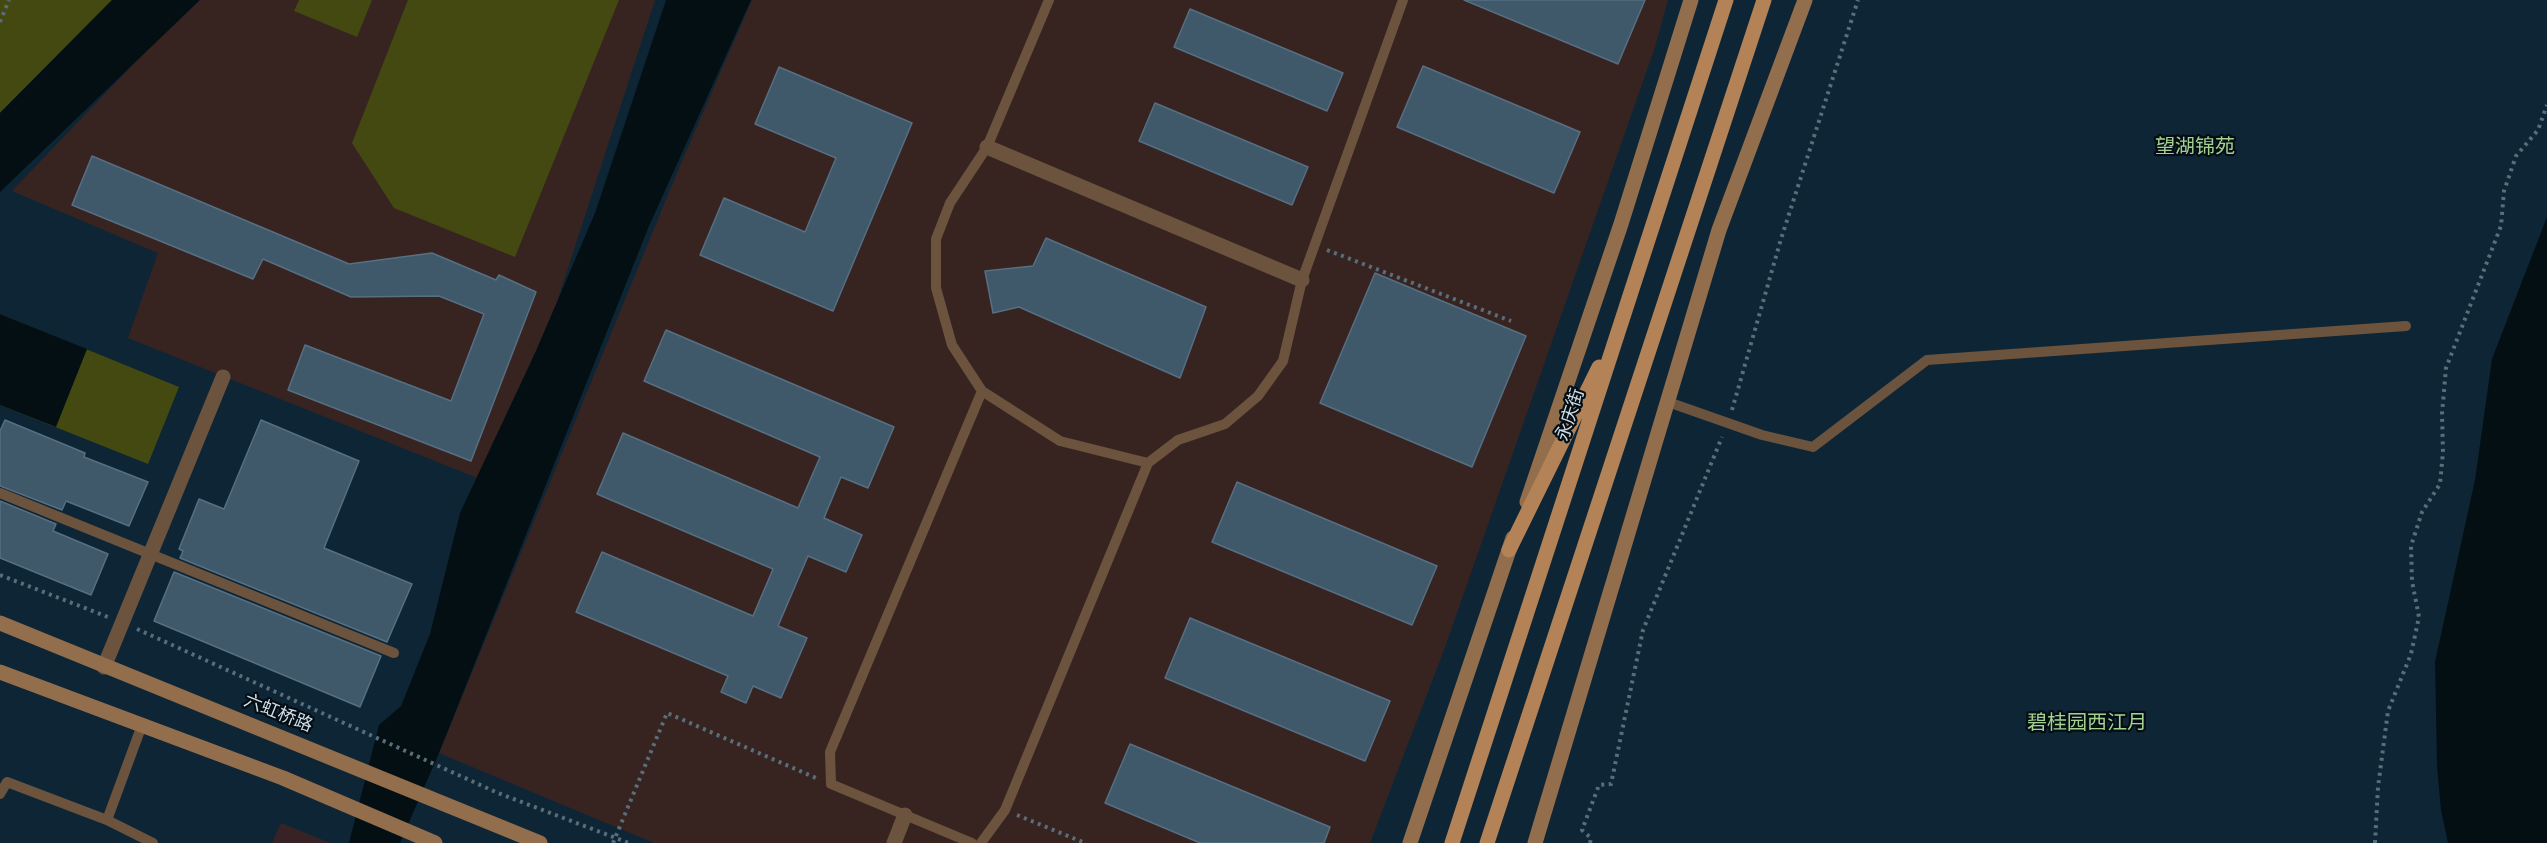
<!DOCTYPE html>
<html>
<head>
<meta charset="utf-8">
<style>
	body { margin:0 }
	canvas { display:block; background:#0d2535 }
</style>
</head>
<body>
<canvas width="2547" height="843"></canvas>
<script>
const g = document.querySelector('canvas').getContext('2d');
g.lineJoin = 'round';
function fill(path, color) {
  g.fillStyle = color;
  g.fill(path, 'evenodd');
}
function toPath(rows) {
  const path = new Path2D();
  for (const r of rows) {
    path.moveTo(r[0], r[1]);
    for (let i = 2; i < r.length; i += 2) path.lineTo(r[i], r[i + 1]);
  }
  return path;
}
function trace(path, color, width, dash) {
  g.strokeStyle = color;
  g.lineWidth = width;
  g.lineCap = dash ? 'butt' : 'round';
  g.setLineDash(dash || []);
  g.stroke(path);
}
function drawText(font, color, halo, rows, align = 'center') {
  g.font = font + ' "DejaVu Sans","Noto Sans SC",sans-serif';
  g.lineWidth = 4.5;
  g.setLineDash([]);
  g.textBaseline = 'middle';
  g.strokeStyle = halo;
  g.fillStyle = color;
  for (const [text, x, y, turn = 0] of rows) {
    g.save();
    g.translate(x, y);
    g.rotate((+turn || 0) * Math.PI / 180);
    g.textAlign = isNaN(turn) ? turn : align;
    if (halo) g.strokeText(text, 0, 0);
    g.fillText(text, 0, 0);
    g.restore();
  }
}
const commercial = toPath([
	[281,823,330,843,272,843]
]);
const education = toPath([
	[195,0,655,0,556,305,480,479,128,338,158,253,12,191],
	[752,0,1668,0,1655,47,1444,650,1370,843,654,843,439,753,679,168]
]);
const green = toPath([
	[0,0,112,0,0,113],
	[299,0,372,0,357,37,294,11],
	[408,0,619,0,515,257,394,208,352,143],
	[0,314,179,387,148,464,0,405]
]);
const water = toPath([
	[112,0,200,0,0,192,0,113],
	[666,0,751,0,649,226,439,753,400,843,349,843,379,725,401,706,430,634,460,513,536,351,595,213],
	[2547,217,2547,843,2448,843,2441,810,2437,766,2435,662,2475,480,2492,359],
	[0,314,87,349,56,427,0,405]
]);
const building = toPath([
	[1464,0,1645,0,1618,64,1464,0],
	[1190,9,1343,73,1327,111,1174,47,1190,9],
	[1423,66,1580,132,1554,193,1397,127,1423,66],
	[779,67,912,123,833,311,700,255,724,198,805,232,836,158,755,124,779,67],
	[1155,103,1308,167,1292,205,1139,141,1155,103],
	[92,156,349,264,432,253,496,280,499,275,536,292,471,461,288,390,305,345,451,401,484,314,439,296,351,297,263,259,253,279,72,205,92,156],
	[1046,238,1206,307,1180,378,1019,307,993,313,985,271,1033,266,1046,238],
	[1375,273,1526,336,1472,467,1320,403,1375,273],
	[666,330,894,427,868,488,841,477,824,518,862,535,846,572,808,556,778,626,807,638,781,698,753,686,746,703,721,692,728,676,576,612,602,552,753,616,773,569,597,494,623,433,798,508,820,457,644,381,666,330],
	[5,420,85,453,84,457,148,482,129,526,66,501,62,510,0,486,0,431,5,420],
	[261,420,359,461,324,548,412,584,387,642,180,558,183,551,179,549,199,499,224,509,261,420],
	[1237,482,1437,566,1412,625,1212,542,1237,482],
	[0,501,56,524,53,531,108,554,91,595,0,558,0,501],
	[174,572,381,656,360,707,154,621,174,572],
	[1190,618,1390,701,1365,761,1165,678,1190,618],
	[1130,744,1330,827,1324,843,1200,843,1105,803,1130,744]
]);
const path = toPath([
	[0,22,9,0],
	[1327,250,1511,321],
	[1732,410,1781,239,1858,0],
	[0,575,108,617],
	[137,629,498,793,629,843],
	[1017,815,1085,843],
	[613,843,667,713,816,778],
	[1590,843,1591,838,1582,830,1599,785,1611,784,1643,630,1722,437],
	[2375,843,2378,787,2388,711,2411,654,2419,617,2412,581,2411,546,2422,512,2440,484,2443,452,2442,414,2446,368,2501,226,2504,191,2516,156,2538,130,2547,105]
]);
const lane = toPath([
	[1049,0,987,147,950,203,936,239,936,288,952,345,982,391,1060,441,1148,463,1178,440,1225,424,1258,396,1283,361,1302,280,1403,0],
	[1668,402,1762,435,1813,447,1927,360,2406,326],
	[0,493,394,653],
	[0,794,7,782,107,820,153,843],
	[107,820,142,725],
	[972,843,831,784,830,752,982,391],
	[981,843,1005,810,1148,463]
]);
const street = toPath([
	[987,147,1302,280],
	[104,667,223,377],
	[894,843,905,815]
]);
const secondary = toPath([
	[1527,502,1621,224,1691,0],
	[0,623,540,843],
	[0,672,283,778,435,843],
	[1410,843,1513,538],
	[1535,843,1719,230,1805,0]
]);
const primary = toPath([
	[1509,550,1599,367],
	[1452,843,1726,0],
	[1487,843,1764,0]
]);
const streetNames = [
	["永庆街",1571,415,-72],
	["六虹桥路",278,714,22]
];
const neighbourhoodNames = [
	["望湖锦苑",2195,148],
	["碧桂园西江月",2087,724]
];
fill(commercial, '#372326');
fill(education, '#372421');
fill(green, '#444911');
fill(water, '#030f12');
fill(building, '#3f586a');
trace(building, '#566f82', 1.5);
trace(path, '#596d7b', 4, [3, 4.5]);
trace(lane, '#6b533e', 10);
trace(street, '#6b533e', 15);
trace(secondary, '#936e4c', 15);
trace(primary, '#b38256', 15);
drawText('18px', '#d0dee8', '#040d14', streetNames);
drawText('20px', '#a2d190', '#040d14', neighbourhoodNames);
</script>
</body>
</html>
